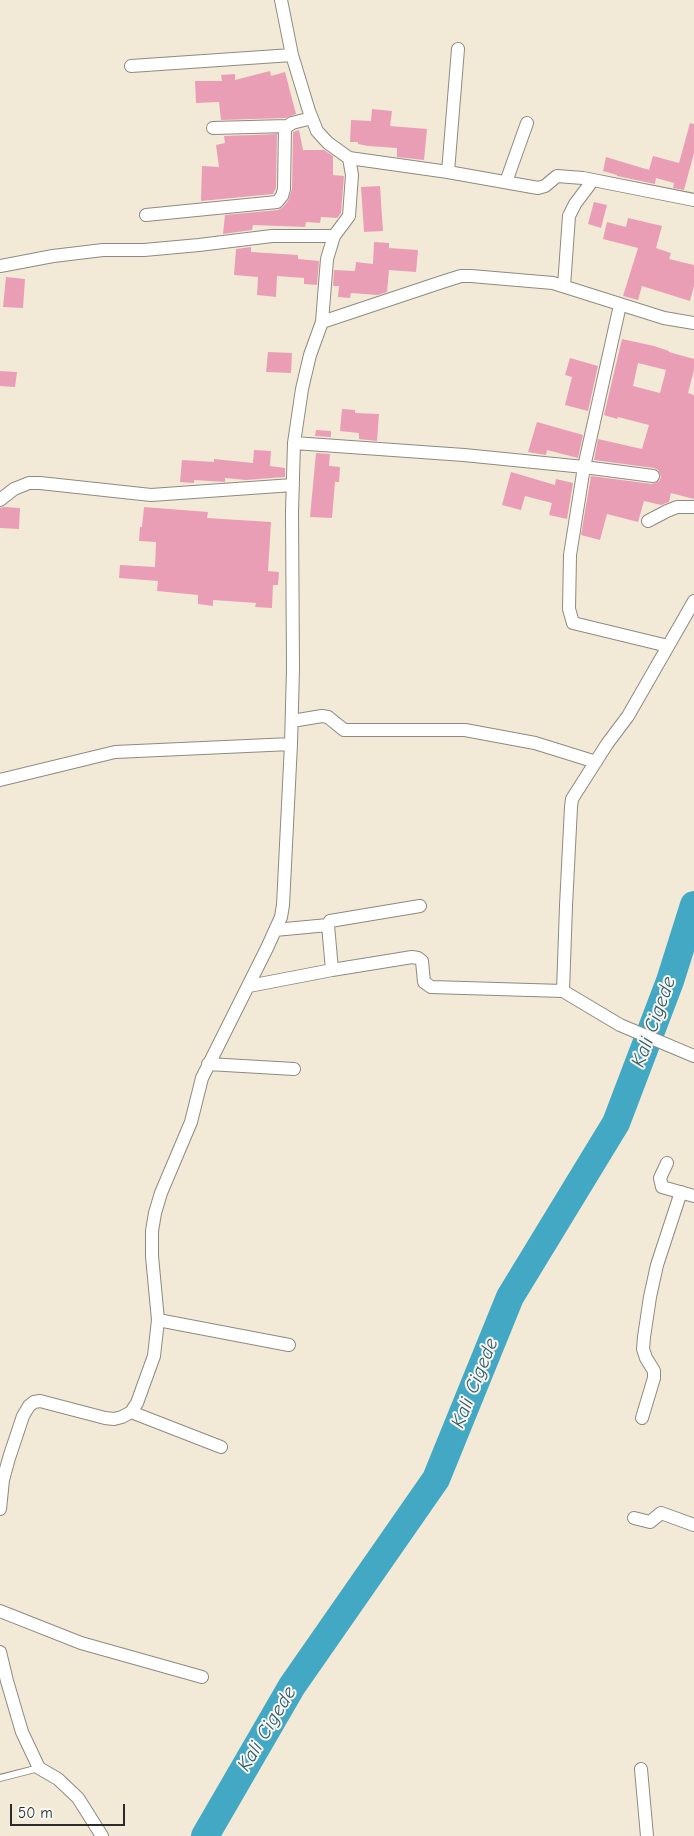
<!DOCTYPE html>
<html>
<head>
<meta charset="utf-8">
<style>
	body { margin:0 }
	#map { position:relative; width:694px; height:1836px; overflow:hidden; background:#f2ead7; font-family:"Comic Neue",sans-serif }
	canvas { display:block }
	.scale { position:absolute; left:10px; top:1804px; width:115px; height:22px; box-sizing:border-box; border:2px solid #2b2b2b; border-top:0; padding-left:6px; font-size:15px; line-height:18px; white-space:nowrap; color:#2b2b2b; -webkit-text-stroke:4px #f6f6f2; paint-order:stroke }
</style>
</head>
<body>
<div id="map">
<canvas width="694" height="1836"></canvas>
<div class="scale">50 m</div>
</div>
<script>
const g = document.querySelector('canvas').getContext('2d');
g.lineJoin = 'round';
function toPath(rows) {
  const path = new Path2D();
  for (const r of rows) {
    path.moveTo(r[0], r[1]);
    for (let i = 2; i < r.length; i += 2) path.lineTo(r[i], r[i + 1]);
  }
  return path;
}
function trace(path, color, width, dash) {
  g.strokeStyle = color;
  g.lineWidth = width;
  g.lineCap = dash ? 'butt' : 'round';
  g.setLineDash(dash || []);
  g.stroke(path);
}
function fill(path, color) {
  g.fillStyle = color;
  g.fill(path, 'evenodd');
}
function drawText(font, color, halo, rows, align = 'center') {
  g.font = font + ' "Comic Neue",sans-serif';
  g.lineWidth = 4;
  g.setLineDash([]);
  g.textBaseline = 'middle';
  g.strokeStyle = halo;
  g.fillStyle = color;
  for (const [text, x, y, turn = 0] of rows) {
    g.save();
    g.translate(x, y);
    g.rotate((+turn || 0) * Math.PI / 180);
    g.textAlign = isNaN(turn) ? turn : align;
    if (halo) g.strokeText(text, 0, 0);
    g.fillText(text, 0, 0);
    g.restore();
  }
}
const river = toPath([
	[205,1836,292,1686,436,1479,510,1297,616,1123,670,981,694,905]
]);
const building = toPath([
	[270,71,271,76,285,72,296,114,285,118,221,120,219,102,196,103,195,81,222,81,221,75,235,74,235,80],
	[372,109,392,111,390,126,427,129,424,160,397,157,397,148,368,146,358,144,358,142,350,142,351,120,371,121],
	[690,123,694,124,694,153,684,190,673,188,674,183,656,178,655,184,617,176,617,175,603,171,606,157,649,170,653,156,679,163],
	[299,130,303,150,324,150,333,156,333,175,344,176,341,213,337,218,321,217,320,223,306,222,305,227,253,225,252,230,223,234,225,215,278,210,283,207,288,201,292,189,293,132],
	[277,134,276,188,273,194,201,201,202,166,219,167,216,145,225,143,224,136],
	[380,186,383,231,364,232,361,187],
	[594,202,607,205,601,228,588,224],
	[628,218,662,226,656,248,671,253,669,259,694,265,694,286,690,301,642,286,638,300,623,296,638,248,603,239,607,222,626,227],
	[374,242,389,243,389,248,418,250,416,272,389,270,387,292,378,295,351,293,350,298,338,297,339,286,333,286,334,270,355,271,356,262,373,264],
	[251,247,251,252,298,255,298,259,319,261,317,285,304,284,304,278,277,276,276,297,257,295,258,277,234,275,236,249],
	[6,277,25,279,23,308,3,307],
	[622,339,654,346,669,351,669,352,694,359,694,370,688,393,694,395,694,499,671,493,669,502,661,505,644,501,638,522,607,514,600,540,581,535,591,476,652,484,659,481,661,477,658,470,654,468,594,460,598,439,642,449,649,425,618,417,617,419,604,415],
	[638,363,666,370,660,393,633,386],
	[268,352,292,353,291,373,266,372],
	[570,358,598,366,588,411,565,405,572,377,565,375],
	[0,371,17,372,15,387,0,386],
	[342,409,355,410,355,413,379,414,377,441,359,439,359,433,340,431],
	[537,422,583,435,578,458,547,450,546,455,528,452],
	[316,430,331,431,331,437,315,436],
	[254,450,271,451,270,466,285,468,285,477,246,480,225,478,225,482,194,480,194,483,180,482,182,460,214,462,214,459,253,463],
	[316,453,330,454,329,466,340,467,339,482,335,482,332,518,310,517],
	[511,472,555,485,556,479,573,483,567,519,549,515,552,503,525,496,521,510,502,505],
	[4,507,20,508,19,529,0,528,0,508],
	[144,507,208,512,207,518,271,522,268,571,279,572,278,585,273,585,272,608,255,607,256,603,213,600,213,606,198,604,198,595,157,591,158,581,119,578,120,565,155,567,156,542,139,541,140,527,142,527]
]);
const service = toPath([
	[0,1778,39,1768]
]);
const minor = toPath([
	[131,66,292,55],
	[213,128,287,126],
	[349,158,448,172,538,188,545,186,557,176,583,178,694,200],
	[448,172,458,49],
	[506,182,527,123],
	[146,215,277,202,282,196,284,189,285,128,292,123,312,118],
	[0,266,53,256,103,250,144,250,199,245,272,236,334,236],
	[564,286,569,216,575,204,593,180],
	[322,322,445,281,461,276,471,276,553,283,664,318,694,323],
	[294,443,464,455,584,467,620,305],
	[653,476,584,467,570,555,569,609,573,623,668,646],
	[0,500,14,489,29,483,40,483,151,495,293,485],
	[648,521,667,511,677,507,694,507],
	[292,721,322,716,328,717,344,730,465,730,535,743,596,762],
	[0,780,115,752,291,744],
	[275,930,328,925],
	[332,970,328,925,330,921,420,906],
	[249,986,332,970,412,957,418,958,422,961,424,982,431,987,563,991,620,1025,694,1056],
	[563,991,566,906,571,807,572,799,607,744,628,716,694,601],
	[208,1064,294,1069],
	[667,1163,660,1178,662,1187,694,1196],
	[158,1320,289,1345],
	[131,1412,221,1447],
	[642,1418,654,1378,654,1371,646,1358,643,1349,644,1337,650,1297,657,1265,681,1192],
	[0,1509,3,1480,9,1458,23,1416,29,1406,34,1402,40,1401,105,1418,114,1419,122,1417,131,1412,137,1403,154,1356,158,1320,152,1256,152,1231,155,1213,161,1193,191,1122,202,1078,267,948,281,917,283,905,291,744,293,669,292,512,294,443,302,389,310,355,322,322,327,259,334,236,349,216,352,175,349,158,328,143,317,131,309,111,292,55,281,0],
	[634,1518,650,1522,661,1513,694,1525],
	[0,1611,81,1643,202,1677],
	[0,1652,7,1681,22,1732,39,1768,58,1779,78,1798,102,1836],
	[641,1769,647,1836]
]);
const waterNames = [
	["Kali Cigede",654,1022,-70],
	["Kali Cigede",475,1383,-68],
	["Kali Cigede",267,1729,-59]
];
trace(river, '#43a8c3', 28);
fill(building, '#ea9eb6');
trace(service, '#8e8a81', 8);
trace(minor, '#8e8a81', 14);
trace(service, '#fff', 6);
trace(minor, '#fff', 12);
drawText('italic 20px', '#355d68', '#f6f6f2', waterNames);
</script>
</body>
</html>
